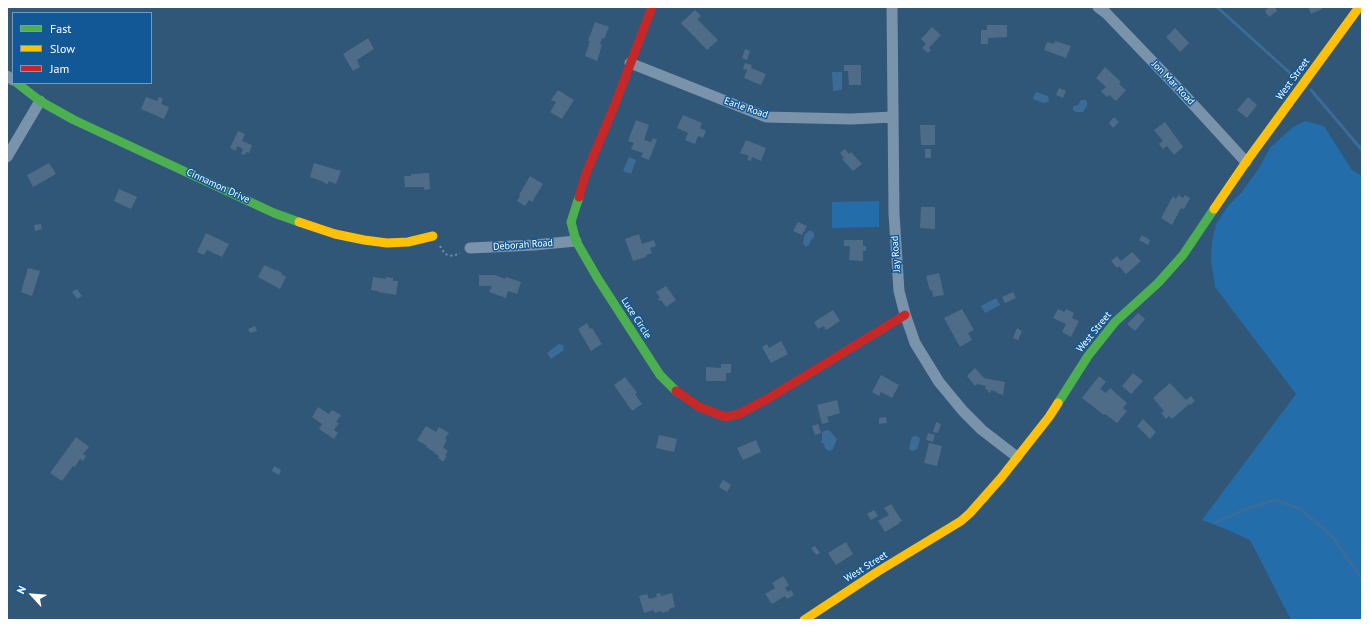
<!DOCTYPE html>
<html>
<head>
<meta charset="utf-8">
<style>
	body { margin:0 }
	#map { position:relative; width:1369px; height:627px; overflow:hidden; background:#305678; font-family:"PT Sans",sans-serif }
	canvas { display:block }
	.frame { position:absolute; inset:0; border:8px solid #fff; pointer-events:none }
	.legend { position:absolute; left:12px; top:12px; width:140px; height:72px; box-sizing:border-box; background:#125896; border:1px solid #719bc0; margin:0; padding:5px 7px; list-style:none; font-size:12px; color:#fff }
	.legend li { display:flex; align-items:center; gap:8px; height:20px }
	.legend b { width:20px; border:1px solid #719bc0 }
	.north { position:absolute; left:12px; top:575px; width:40px; height:40px; -webkit-text-stroke:3px #125896; paint-order:stroke; rotate:296deg; font-size:11px; font-weight:700; line-height:16px; text-align:center; color:#fff }
	.north::after { content:''; display:block; margin:auto; width:14px; height:18px; background:#fff; clip-path:polygon(50% 0,100% 100%,50% 72%,0 100%) }
</style>
</head>
<body>
<div id="map">
<canvas width="1369" height="627"></canvas>
<div class="frame"></div>
<ul class="legend">
<li><b style="height:5px;background:#4caf50"></b>Fast</li>
<li><b style="height:5px;background:#ffc107"></b>Slow</li>
<li><b style="height:5px;background:#c62828"></b>Jam</li>
</ul>
<div class="north">N</div>
</div>
<script>
const g = document.querySelector('canvas').getContext('2d');
g.lineJoin = 'round';
function fill(path, color) {
  g.fillStyle = color;
  g.fill(path, 'evenodd');
}
function toPath(rows) {
  const path = new Path2D();
  for (const r of rows) {
    path.moveTo(r[0], r[1]);
    for (let i = 2; i < r.length; i += 2) path.lineTo(r[i], r[i + 1]);
  }
  return path;
}
function trace(path, color, width, dash) {
  g.strokeStyle = color;
  g.lineWidth = width;
  g.lineCap = dash ? 'butt' : 'round';
  g.setLineDash(dash || []);
  g.stroke(path);
}
function drawText(font, color, halo, rows, align = 'center') {
  g.font = font + ' "PT Sans",sans-serif';
  g.lineWidth = 3;
  g.setLineDash([]);
  g.textBaseline = 'middle';
  g.strokeStyle = halo;
  g.fillStyle = color;
  for (const [text, x, y, turn = 0] of rows) {
    g.save();
    g.translate(x, y);
    g.rotate((+turn || 0) * Math.PI / 180);
    g.textAlign = isNaN(turn) ? turn : align;
    if (halo) g.strokeText(text, 0, 0);
    g.fillText(text, 0, 0);
    g.restore();
  }
}
const green = toPath([
	[1305,121,1324,126,1352,170,1362,176,1362,620,1291,620,1250,540,1223,528,1202,520,1296,394,1215,287,1211,260,1212,242,1216,224,1228,206,1242,192,1259,168,1270,148,1293,127],
	[879,201,879,227,832,228,832,202]
]);
const water = toPath([
	[832,72,842,72,842,90,833,91],
	[1036,92,1048,96,1049,100,1049,101,1044,103,1035,100,1033,98],
	[1081,100,1086,100,1087,102,1087,106,1083,112,1076,112,1073,110,1073,106,1078,105],
	[629,157,636,160,631,174,623,171],
	[810,230,814,233,814,237,811,240,809,245,806,247,803,244,804,237,805,234],
	[996,298,1000,305,985,313,981,306],
	[559,344,561,345,562,344,564,347,563,348,564,350,551,359,547,353],
	[827,430,830,431,837,439,833,449,830,451,827,450,825,448,824,444,821,442,822,439,822,433,824,431],
	[914,436,919,437,920,440,917,449,913,451,910,450,909,447,912,437]
]);
const stream = toPath([
	[1217,7,1290,73],
	[1311,90,1362,150],
	[1216,522,1249,508,1276,500,1300,509,1331,535,1362,579]
]);
const building = toPath([
	[1269,7,1275,7,1277,11,1269,17,1265,11],
	[1308,7,1321,7,1322,9,1311,14],
	[695,10,701,16,697,19,718,40,707,50,681,23],
	[595,22,609,27,604,39,602,38,600,44,602,45,597,61,585,56,590,41,588,41],
	[987,25,1007,25,1007,37,988,38,988,44,981,44,981,30,987,30],
	[932,27,941,35,929,48,931,50,928,53,922,48,926,44,921,39],
	[1175,28,1189,43,1180,52,1166,37],
	[368,38,374,49,357,60,360,67,353,71,343,54],
	[1055,41,1071,46,1066,58,1044,50,1047,42,1054,44],
	[745,49,750,51,747,60,742,58],
	[745,63,752,65,751,68,766,74,761,85,744,78,747,70,743,69],
	[844,65,861,65,861,85,849,85,848,71,844,71],
	[1105,67,1121,82,1119,84,1126,90,1116,101,1109,95,1107,97,1101,91,1106,87,1096,78],
	[1059,88,1066,91,1063,98,1056,95],
	[558,90,574,100,562,119,550,112,556,102,551,100],
	[146,97,157,101,159,97,163,99,161,104,169,107,164,119,141,109],
	[1248,97,1257,105,1247,118,1237,110],
	[683,115,702,123,700,128,706,131,703,138,698,136,695,144,685,140,688,133,677,128],
	[1114,117,1119,122,1113,128,1109,123],
	[636,120,649,125,644,140,651,142,653,138,657,140,649,160,641,157,643,153,631,149,634,143,628,141],
	[1165,122,1183,147,1174,155,1167,146,1163,149,1159,144,1163,141,1154,130],
	[920,125,935,125,935,145,921,145],
	[238,131,245,134,242,141,252,145,249,153,246,152,245,155,241,154,243,149,237,146,236,151,230,148],
	[746,140,766,148,761,161,752,157,751,161,747,160,749,156,740,153],
	[845,149,849,154,851,152,862,164,853,171,842,159,844,158,840,153],
	[925,149,931,149,931,158,925,158],
	[49,163,56,174,33,187,27,175],
	[314,163,341,171,336,184,329,181,328,184,324,183,324,182,310,177],
	[429,173,430,189,424,190,424,187,405,187,404,176,411,176,411,174],
	[530,176,543,184,532,202,529,200,525,206,517,201,520,196,519,195],
	[119,189,137,197,131,209,114,201],
	[1178,195,1183,198,1185,195,1190,198,1184,209,1181,208,1172,225,1161,218,1173,196,1176,199],
	[921,207,935,207,935,229,920,228],
	[798,222,807,226,802,235,793,231],
	[41,224,42,229,35,231,34,225],
	[206,233,229,244,222,257,207,250,204,255,197,252],
	[639,234,642,244,654,240,656,246,650,248,652,253,646,255,646,257,633,261,625,239],
	[1142,235,1150,240,1148,245,1139,240],
	[844,240,863,240,863,246,866,246,866,251,863,251,863,261,849,260,850,246,844,246],
	[1132,252,1141,261,1126,274,1119,266,1117,268,1111,261,1117,256,1121,261],
	[264,265,277,271,277,270,282,273,281,274,286,277,280,289,258,277],
	[28,268,40,271,32,296,21,292],
	[939,273,944,295,933,297,932,290,930,291,926,276],
	[479,275,495,275,505,279,506,277,521,282,517,294,508,291,506,298,489,292,492,286,479,286],
	[373,277,386,279,386,277,393,278,393,281,398,281,396,295,378,292,378,291,371,290],
	[666,286,676,300,666,307,661,300,659,301,658,299,660,298,656,292],
	[77,289,82,296,77,299,72,292],
	[1013,292,1016,298,1005,303,1002,297],
	[962,309,974,330,968,333,972,340,960,347,944,318],
	[1058,309,1064,312,1066,309,1074,313,1072,318,1079,321,1071,337,1062,332,1066,324,1053,318],
	[833,310,840,321,826,330,824,326,818,329,814,322],
	[1138,313,1145,319,1135,331,1127,324],
	[587,323,590,329,592,328,602,344,591,351,578,329],
	[255,326,257,331,250,333,248,329],
	[1017,328,1022,331,1018,340,1013,338],
	[781,341,788,354,771,363,762,347,767,344,769,348],
	[721,364,731,364,731,373,726,373,726,381,706,381,706,367,721,368],
	[975,368,984,378,1005,382,1003,395,997,393,997,392,991,390,990,393,988,392,988,390,985,389,986,386,977,384,975,386,967,376],
	[1133,373,1143,381,1131,394,1122,386],
	[881,375,899,385,892,398,881,392,879,396,872,392],
	[1099,376,1106,382,1100,389,1106,393,1110,388,1127,403,1123,408,1127,411,1117,423,1105,414,1104,415,1082,398],
	[625,377,637,393,635,394,642,404,632,411,614,385],
	[1170,383,1186,400,1191,396,1195,401,1190,405,1189,404,1172,419,1169,416,1166,419,1161,413,1164,411,1153,398],
	[837,400,840,413,827,417,829,422,822,424,817,405],
	[318,407,329,414,332,410,341,415,336,422,339,423,334,430,338,433,334,439,319,429,322,424,312,417],
	[886,417,887,423,879,424,879,418],
	[1143,419,1156,432,1150,439,1137,426],
	[936,422,941,424,938,433,933,432],
	[818,424,821,433,815,435,812,426],
	[426,426,436,432,439,427,449,433,445,438,447,440,443,447,448,451,445,455,447,456,443,462,438,458,439,456,434,453,434,452,426,447,427,446,417,440],
	[928,433,935,435,933,442,926,440],
	[659,435,677,439,674,452,656,448],
	[76,437,89,447,83,454,86,456,83,461,80,459,75,467,73,466,62,481,50,473],
	[756,440,761,452,743,460,737,448],
	[929,443,942,446,937,466,924,463],
	[274,466,281,470,279,475,272,471],
	[723,480,731,485,727,492,719,487],
	[891,504,902,521,899,522,900,523,885,532,878,521,889,515,884,508],
	[874,510,878,516,871,520,867,514],
	[846,542,853,554,836,565,828,553],
	[815,546,820,553,816,555,811,548],
	[783,576,789,585,785,588,788,592,791,590,794,595,787,599,785,596,772,604,765,594,775,588,772,583],
	[660,593,661,596,672,593,675,607,669,609,669,611,662,613,661,611,654,613,654,610,644,613,639,596,647,594,649,599,657,597,656,594]
]);
const path = toPath([
	[440,246,445,254,453,256,460,253]
]);
const street = toPath([
	[892,7,894,214,899,291,905,314,915,343,939,382,963,411,982,430,1017,457],
	[1098,7,1106,13,1179,89,1246,162],
	[630,63,766,117,851,119,893,117],
	[7,76,13,80],
	[7,157,40,101],
	[470,248,534,245,576,241]
]);
const fast = toPath([
	[17,83,40,101,74,120,274,213,299,222],
	[579,197,571,222,576,241,598,279,660,375,676,391],
	[1058,403,1088,356,1115,322,1158,283,1183,255,1214,209]
]);
const slow = toPath([
	[1214,209,1246,162,1357,10],
	[299,222,335,234,364,240,387,243,408,242,433,236],
	[804,620,877,572,961,521,970,513,1001,478,1049,417,1058,403]
]);
const jam = toPath([
	[579,197,585,176,615,104,652,7],
	[676,391,699,407,725,417,739,414,769,398,905,315]
]);
const streetNames = [
	["West Street",1293,79,-54],
	["Jon Mar Road",1173,83,46],
	["Earle Road",746,108,19],
	["Cinnamon Drive",218,186,25],
	["Deborah Road",523,245,-4],
	["Jay Road",896,254,-94],
	["Luce Circle",636,318,57],
	["West Street",1094,332,-51],
	["West Street",866,567,-32]
];
fill(green, '#236dab');
fill(water, '#3b6c98');
trace(stream, '#3b6c98', 3);
fill(building, '#4e6c87');
trace(path, '#7993ab', 2, [2, 3]);
trace(street, '#7993ab', 11);
trace(fast, '#4caf50', 9);
trace(slow, '#ffc107', 9);
trace(jam, '#c62828', 9);
drawText('10px', '#fff', '#125896', streetNames);
</script>
</body>
</html>
